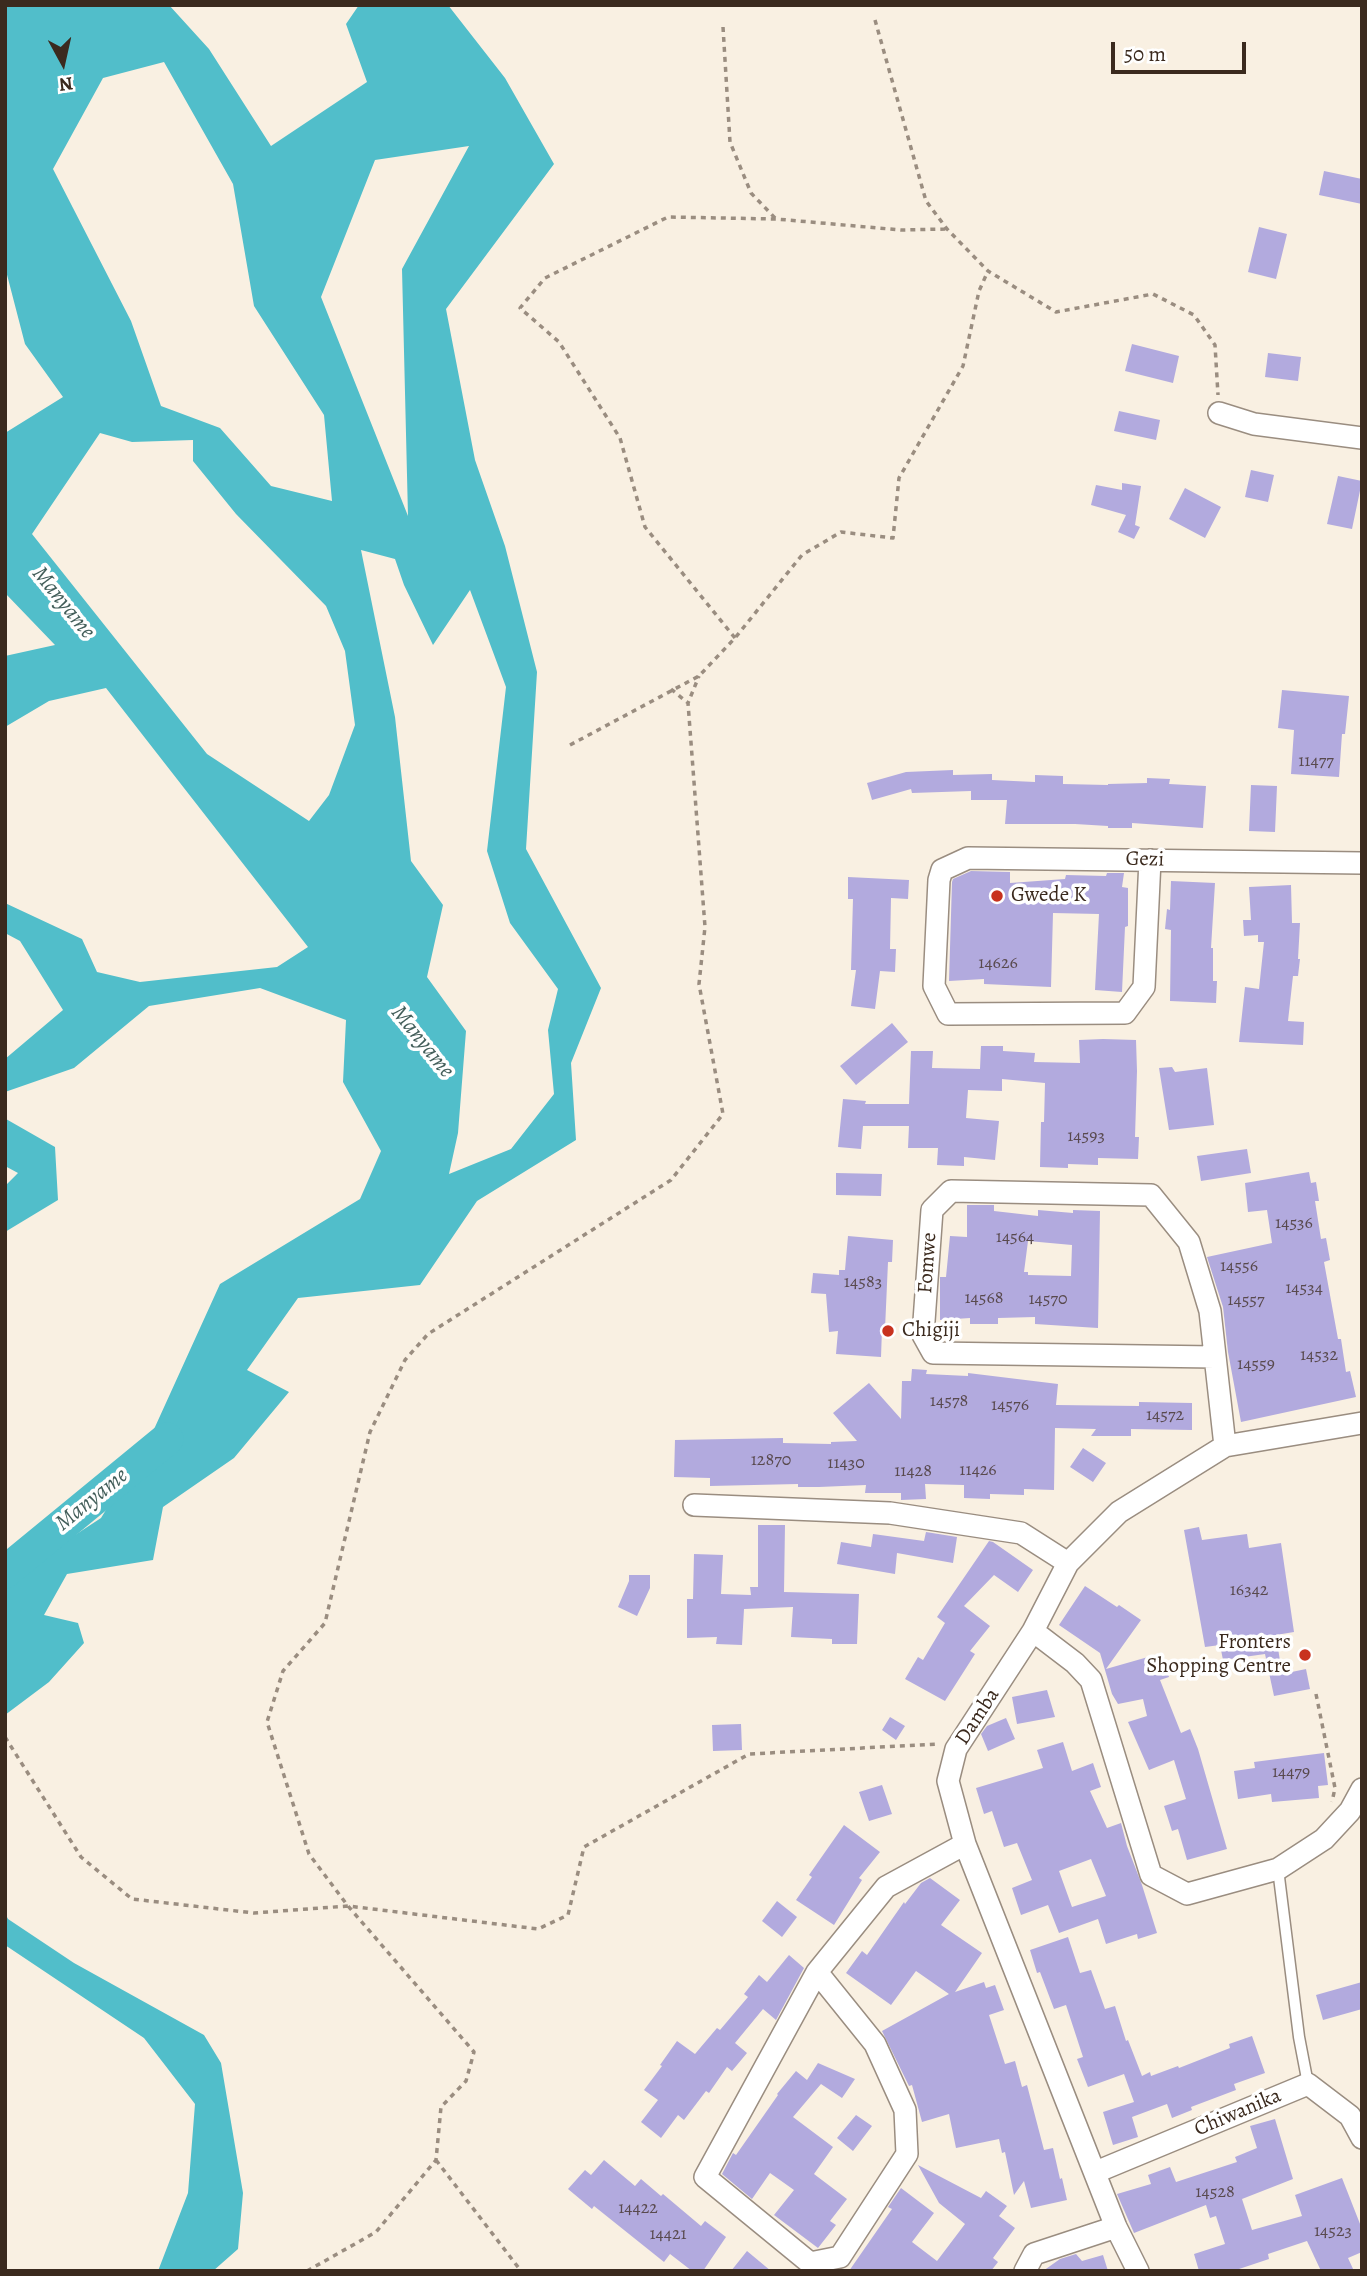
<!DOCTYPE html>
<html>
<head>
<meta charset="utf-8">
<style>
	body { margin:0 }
	#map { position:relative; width:1367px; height:2276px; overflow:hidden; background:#f9f0e2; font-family:Alegreya,serif }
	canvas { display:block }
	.frame { position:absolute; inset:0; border:7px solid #3b2a1e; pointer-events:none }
	.north { position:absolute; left:28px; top:28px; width:70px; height:70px; -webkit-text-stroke:5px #fff; paint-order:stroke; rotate:172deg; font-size:19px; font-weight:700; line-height:28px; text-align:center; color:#3b2a1e }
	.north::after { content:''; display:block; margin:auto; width:24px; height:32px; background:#3b2a1e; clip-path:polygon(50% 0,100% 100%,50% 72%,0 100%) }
	.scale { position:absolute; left:1111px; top:42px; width:135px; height:32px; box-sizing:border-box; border:4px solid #3b2a1e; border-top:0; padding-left:9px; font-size:21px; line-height:24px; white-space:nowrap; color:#3b2a1e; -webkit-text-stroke:5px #fff; paint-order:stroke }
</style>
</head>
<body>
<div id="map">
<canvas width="1367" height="2276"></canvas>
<div class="frame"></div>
<div class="north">N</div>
<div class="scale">50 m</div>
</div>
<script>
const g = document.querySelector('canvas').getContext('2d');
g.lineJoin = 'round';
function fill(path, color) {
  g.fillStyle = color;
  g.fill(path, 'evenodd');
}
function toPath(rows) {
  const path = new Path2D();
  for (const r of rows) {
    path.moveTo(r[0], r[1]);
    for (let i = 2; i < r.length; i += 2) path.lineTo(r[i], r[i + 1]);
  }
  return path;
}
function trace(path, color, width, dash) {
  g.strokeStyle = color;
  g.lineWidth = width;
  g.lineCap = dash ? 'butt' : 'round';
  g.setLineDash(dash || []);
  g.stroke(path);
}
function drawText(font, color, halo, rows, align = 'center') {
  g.font = font + ' Alegreya,serif';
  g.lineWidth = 7;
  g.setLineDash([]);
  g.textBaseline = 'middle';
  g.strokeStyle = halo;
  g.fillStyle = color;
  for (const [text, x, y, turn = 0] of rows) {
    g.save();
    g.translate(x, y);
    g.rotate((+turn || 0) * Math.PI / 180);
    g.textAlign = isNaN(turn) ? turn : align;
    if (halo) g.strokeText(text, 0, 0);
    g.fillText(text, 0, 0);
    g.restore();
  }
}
const water = toPath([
	[5,5,169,5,209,49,271,146,367,82,346,24,359,5,448,5,505,78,554,164,446,309,475,460,505,546,537,672,526,849,601,988,571,1063,576,1140,477,1201,420,1285,298,1298,247,1370,289,1392,234,1458,163,1507,153,1560,67,1574,44,1615,78,1623,84,1643,49,1682,5,1715,5,1581,101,1518,150,1438,220,1284,360,1199,381,1151,343,1082,346,1020,260,988,149,1006,74,1068,5,1092,5,1059,63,1010,20,941,5,933,5,903,82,939,97,972,140,982,277,967,308,947,106,688,49,701,5,727,5,656,55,645,5,593,5,433,63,397,25,344,5,267],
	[164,62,233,184,254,306,324,415,332,501,271,486,220,428,161,406,131,321,53,169,103,78],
	[469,146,402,269,408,516,321,297,375,160],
	[100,433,132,442,193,440,193,461,236,514,326,606,345,651,355,725,329,795,309,821,207,754,32,534],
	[361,550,395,559,404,585,433,645,470,590,506,687,487,851,510,923,558,989,548,1030,554,1094,511,1149,449,1174,458,1133,466,1031,427,977,443,905,411,861,395,717],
	[5,1098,6,1119,55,1147,58,1200,5,1232,5,1186,18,1173,5,1166],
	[5,1913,8,1919,74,1963,204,2035,221,2063,243,2193,238,2249,213,2271,158,2271,188,2193,195,2104,144,2038,5,1945]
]);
const river = toPath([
	[5,1572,167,1439]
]);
const building = toPath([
	[1324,171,1362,179,1362,204,1319,195],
	[1259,227,1287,234,1276,279,1248,272],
	[1132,344,1179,356,1173,383,1125,371],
	[1268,353,1301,357,1298,381,1265,377],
	[1119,411,1160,420,1156,440,1114,431],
	[1251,470,1274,475,1268,502,1245,497],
	[1338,476,1362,481,1352,529,1327,524],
	[1122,483,1141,486,1135,525,1140,527,1134,539,1118,532,1126,515,1091,505,1096,485,1122,490],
	[1185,488,1221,507,1205,538,1169,519],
	[1282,690,1349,696,1345,734,1342,734,1339,777,1291,774,1294,730,1278,728],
	[953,770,953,775,992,774,992,780,1035,782,1035,775,1063,776,1063,784,1108,785,1108,784,1147,783,1147,778,1170,779,1169,784,1206,786,1203,828,1132,823,1132,828,1108,828,1108,826,1075,824,1005,824,1007,800,971,800,971,791,912,793,911,789,872,800,867,783,906,772],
	[1251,785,1277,786,1275,832,1249,831],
	[971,871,1010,872,1010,883,1065,879,1066,875,1106,876,1107,873,1124,873,1122,887,1128,888,1128,926,1125,927,1122,992,1095,990,1099,914,1053,913,1051,987,984,984,984,979,949,981,952,882,953,879],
	[848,877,909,880,908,899,891,898,890,949,896,949,895,972,880,971,875,1009,851,1006,856,970,851,970,853,899,848,899],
	[1171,881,1215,883,1211,948,1213,948,1213,981,1217,981,1216,1003,1170,1001,1171,930,1165,929,1167,909,1170,910],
	[1291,885,1292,923,1300,923,1298,959,1300,959,1298,976,1293,976,1288,1021,1304,1022,1303,1045,1239,1042,1245,987,1259,989,1264,942,1258,942,1258,935,1244,936,1243,920,1251,920,1249,887],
	[892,1023,908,1042,856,1085,840,1066],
	[1103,1039,1136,1040,1137,1071,1135,1137,1139,1137,1138,1159,1098,1158,1098,1165,1068,1164,1068,1168,1040,1167,1041,1122,1044,1122,1045,1083,1002,1079,1002,1091,968,1090,966,1118,999,1121,995,1160,964,1157,964,1166,937,1165,938,1148,908,1148,909,1126,863,1126,861,1149,838,1147,843,1099,866,1101,865,1104,909,1104,911,1051,933,1051,932,1068,980,1069,981,1046,1003,1046,1003,1051,1035,1053,1034,1062,1080,1063,1079,1040],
	[1172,1067,1175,1072,1207,1068,1214,1125,1169,1130,1159,1068],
	[1247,1149,1251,1173,1201,1181,1197,1156],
	[1309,1172,1311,1183,1316,1182,1319,1201,1315,1201,1321,1239,1326,1238,1330,1260,1324,1262,1338,1339,1341,1339,1346,1372,1350,1371,1356,1397,1241,1422,1228,1352,1223,1307,1207,1257,1272,1243,1267,1210,1248,1212,1245,1183],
	[836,1173,882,1174,881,1196,836,1195],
	[967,1205,994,1205,994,1211,1038,1216,1038,1210,1073,1213,1073,1210,1100,1211,1098,1328,1035,1324,1035,1317,998,1318,998,1324,970,1324,970,1318,940,1320,940,1277,946,1277,950,1236,967,1237],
	[1028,1241,1072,1245,1071,1276,1028,1275,1028,1272,1024,1272],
	[848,1236,893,1240,892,1262,888,1262,885,1329,882,1329,881,1357,836,1354,838,1331,829,1332,826,1294,811,1293,813,1273,839,1275,839,1270,845,1270],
	[912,1369,927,1370,926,1374,968,1376,968,1373,1058,1384,1056,1405,1139,1406,1139,1402,1192,1403,1192,1430,1131,1429,1131,1436,1091,1436,1096,1429,1055,1428,1054,1490,1024,1489,1024,1495,990,1494,990,1499,964,1498,964,1485,925,1484,926,1499,901,1500,901,1493,865,1493,866,1485,819,1487,798,1487,798,1484,710,1486,710,1478,674,1477,675,1440,783,1438,783,1443,831,1444,831,1442,857,1441,833,1413,869,1383,901,1419,902,1381,911,1381],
	[1083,1448,1106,1463,1093,1482,1070,1467],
	[758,1525,785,1525,784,1592,859,1594,857,1644,832,1644,832,1639,791,1637,793,1607,744,1609,742,1645,716,1644,717,1637,687,1638,687,1599,693,1599,694,1554,723,1555,721,1594,751,1595,750,1587,758,1587],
	[1199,1527,1202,1540,1247,1534,1249,1548,1281,1543,1294,1632,1276,1635,1282,1674,1306,1669,1310,1689,1274,1696,1265,1654,1223,1660,1220,1645,1205,1647,1184,1530],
	[926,1532,957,1537,953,1563,897,1553,895,1574,837,1564,841,1542,871,1547,873,1534,924,1541],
	[989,1541,993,1542,1033,1570,1018,1592,994,1575,964,1606,990,1626,970,1651,975,1654,945,1701,905,1679,918,1657,923,1660,945,1623,937,1617],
	[629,1575,650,1575,650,1588,637,1616,618,1607,629,1581],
	[1085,1586,1117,1607,1119,1605,1141,1620,1106,1669,1162,1653,1169,1677,1160,1680,1181,1733,1190,1729,1198,1749,1227,1849,1187,1860,1178,1829,1172,1831,1164,1806,1186,1799,1174,1760,1149,1770,1128,1722,1147,1716,1143,1699,1118,1704,1112,1694,1100,1653,1059,1625],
	[1047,1690,1055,1717,1017,1724,1012,1697],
	[890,1717,905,1726,896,1740,882,1730],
	[1006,1718,1015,1739,988,1751,981,1734,987,1726],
	[741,1724,742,1750,713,1751,712,1725],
	[1063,1742,1072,1771,1093,1763,1101,1787,1090,1791,1107,1828,1121,1823,1127,1846,1142,1885,1157,1933,1138,1939,1137,1934,1106,1944,1098,1919,1059,1933,1048,1905,1021,1915,1012,1888,1032,1880,1017,1843,1004,1847,992,1811,984,1814,976,1788,1043,1768,1037,1750],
	[1091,1859,1106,1896,1072,1907,1059,1871],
	[1324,1753,1328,1785,1318,1786,1319,1798,1272,1802,1271,1794,1238,1799,1234,1771,1255,1768,1254,1762],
	[882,1785,892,1814,869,1821,859,1792],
	[844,1825,880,1852,859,1878,862,1880,834,1925,796,1900,812,1877,809,1875],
	[930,1878,960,1900,941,1925,982,1953,955,1992,984,1982,986,1988,995,1985,1004,2010,989,2015,1005,2064,1015,2061,1022,2087,1027,2085,1044,2150,1053,2148,1060,2179,1062,2178,1067,2200,1031,2208,1024,2181,1014,2195,1005,2152,1002,2153,999,2139,956,2148,949,2114,922,2122,912,2085,909,2086,882,2031,949,1994,916,1971,891,2005,846,1973,862,1951,867,1955,904,1902,905,1904,921,1883],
	[777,1901,797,1917,782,1937,762,1921],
	[1068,1937,1080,1973,1091,1970,1105,2009,1115,2006,1126,2041,1128,2040,1142,2076,1150,2072,1151,2076,1178,2066,1179,2068,1230,2048,1229,2044,1252,2036,1265,2073,1234,2084,1236,2090,1191,2107,1192,2110,1172,2118,1167,2104,1132,2117,1138,2137,1113,2145,1103,2112,1134,2102,1124,2074,1088,2087,1077,2059,1083,2057,1066,2005,1054,2009,1040,1972,1037,1973,1030,1950],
	[789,1955,804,1968,776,2020,763,2009,735,2043,747,2053,732,2071,727,2067,709,2093,706,2091,684,2120,678,2115,661,2138,641,2122,658,2100,644,2090,662,2066,660,2065,677,2041,695,2054,717,2028,720,2030,748,1997,744,1994,759,1975,767,1982],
	[1362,1982,1362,2009,1323,2020,1316,1995],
	[818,2063,855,2079,842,2098,821,2084,793,2117,833,2147,814,2174,847,2199,830,2221,836,2225,818,2248,774,2215,794,2190,770,2173,752,2199,722,2174,733,2153,736,2155,778,2095,777,2094,796,2071,807,2080],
	[856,2115,872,2126,853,2151,837,2138],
	[1275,2119,1293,2179,1242,2199,1252,2230,1302,2216,1295,2195,1342,2178,1362,2229,1362,2252,1348,2258,1354,2271,1321,2271,1307,2241,1268,2254,1269,2259,1233,2271,1199,2271,1194,2254,1225,2244,1216,2216,1210,2218,1206,2205,1134,2233,1117,2194,1151,2184,1148,2175,1170,2167,1176,2182,1237,2162,1235,2157,1257,2148,1250,2126],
	[604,2160,635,2186,641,2179,661,2196,663,2194,701,2226,705,2221,726,2237,703,2271,692,2271,670,2254,664,2262,594,2206,592,2209,568,2189,585,2170,591,2175],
	[918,2165,981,2198,986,2191,1007,2206,999,2216,1015,2228,993,2258,998,2262,991,2271,849,2271,892,2209,888,2207,901,2188,934,2213,912,2242,937,2261,965,2224,939,2203],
	[747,2251,771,2271,731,2271],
	[1076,2254,1082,2261,1103,2255,1108,2271,1043,2271,1060,2259]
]);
const path = toPath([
	[875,20,926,201,947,229,988,271,1056,312,1153,294,1194,315,1215,345,1218,395],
	[723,27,730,142,751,193,776,219],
	[735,638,645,527,620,438,559,342,520,308,545,278,668,217,776,219,901,230,947,229],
	[671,689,688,703],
	[570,745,699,676,735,638,802,555,841,532,893,538,899,478,963,366,979,291,988,271],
	[1316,1694,1335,1788,1332,1802],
	[5,1737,81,1857,132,1899,254,1913,348,1906,538,1929,568,1915,584,1847,749,1754,938,1744],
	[436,2160,521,2271],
	[307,2271,376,2232,436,2160,441,2107,466,2081,474,2052,348,1906,309,1854,267,1722,283,1671,325,1623,370,1432,405,1360,428,1334,671,1180,723,1114,699,984,705,927,688,703,699,676]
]);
const lane = toPath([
	[1278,1869,1299,2037,1308,2084]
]);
const street = toPath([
	[1219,413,1254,424,1362,438],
	[1150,860,1144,987,1125,1013,948,1014,934,986,939,880,942,870,968,858,1362,863],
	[1215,1357,933,1353,923,1335,932,1210,951,1191,1151,1195,1189,1242,1210,1311,1225,1446],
	[694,1505,890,1513,1021,1533,1068,1563],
	[1033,1631,1075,1663,1091,1680,1151,1875,1187,1894,1278,1869,1324,1839,1350,1811,1362,1789],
	[817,1972,875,2044,905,2110,907,2154,840,2257,810,2263,705,2177,817,1972,886,1887,965,1844],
	[1096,2172,1308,2084,1350,2116,1362,2138],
	[1025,2271,1034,2254,1116,2227],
	[1138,2271,1116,2227,965,1844,948,1781,956,1749,1033,1631,1068,1563,1119,1512,1225,1446,1362,1423]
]);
const markers = [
	[997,896,7,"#c8321e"],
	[888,1331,7,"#c8321e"],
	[1305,1655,7,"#c8321e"]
];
const numberNames = [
	["11477",1316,762],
	["14626",998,964],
	["14593",1086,1137],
	["14536",1294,1224],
	["14564",1015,1238],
	["14556",1239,1267],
	["14583",863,1283],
	["14534",1304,1289],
	["14568",984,1299],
	["14570",1048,1300],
	["14557",1246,1301],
	["14532",1319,1356],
	["14559",1256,1365],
	["14578",949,1402],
	["14576",1010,1406],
	["14572",1165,1416],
	["12870",771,1461],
	["11430",846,1464],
	["11426",978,1471],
	["11428",913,1472],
	["16342",1249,1591],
	["14479",1291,1773],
	["14528",1215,2193],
	["14422",638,2209],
	["14523",1333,2232],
	["14421",668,2235]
];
const streetNames = [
	["Gezi",1145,860,1],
	["Fomwe",928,1263,-86],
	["Damba",978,1717,-57],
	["Chiwanika",1238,2113,-23]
];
const poiNames = [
	["Gwede K",1011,896],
	["Chigiji",902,1331],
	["Fronters",1291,1643,"right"],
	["Shopping Centre",1291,1667,"right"]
];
const waterNames = [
	["Manyame",63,603,51],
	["Manyame",422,1042,51],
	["Manyame",92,1500,-39]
];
fill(water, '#51beca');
trace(river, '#51beca', 33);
fill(building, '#b2aade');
trace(lane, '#9a8d80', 13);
trace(street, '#9a8d80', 24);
trace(path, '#9a8d80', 3.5, [5, 5]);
trace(lane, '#fff', 10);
trace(street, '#fff', 21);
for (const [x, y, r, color] of markers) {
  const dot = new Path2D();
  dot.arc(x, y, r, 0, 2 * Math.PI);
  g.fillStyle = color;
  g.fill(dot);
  trace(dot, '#fff', 2.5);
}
drawText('18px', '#594a4e', null, numberNames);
drawText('21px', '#3b2a1e', '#fff', streetNames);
drawText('21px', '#3b2a1e', '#fff', poiNames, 'left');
drawText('italic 23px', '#435e5a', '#fff', waterNames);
</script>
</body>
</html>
